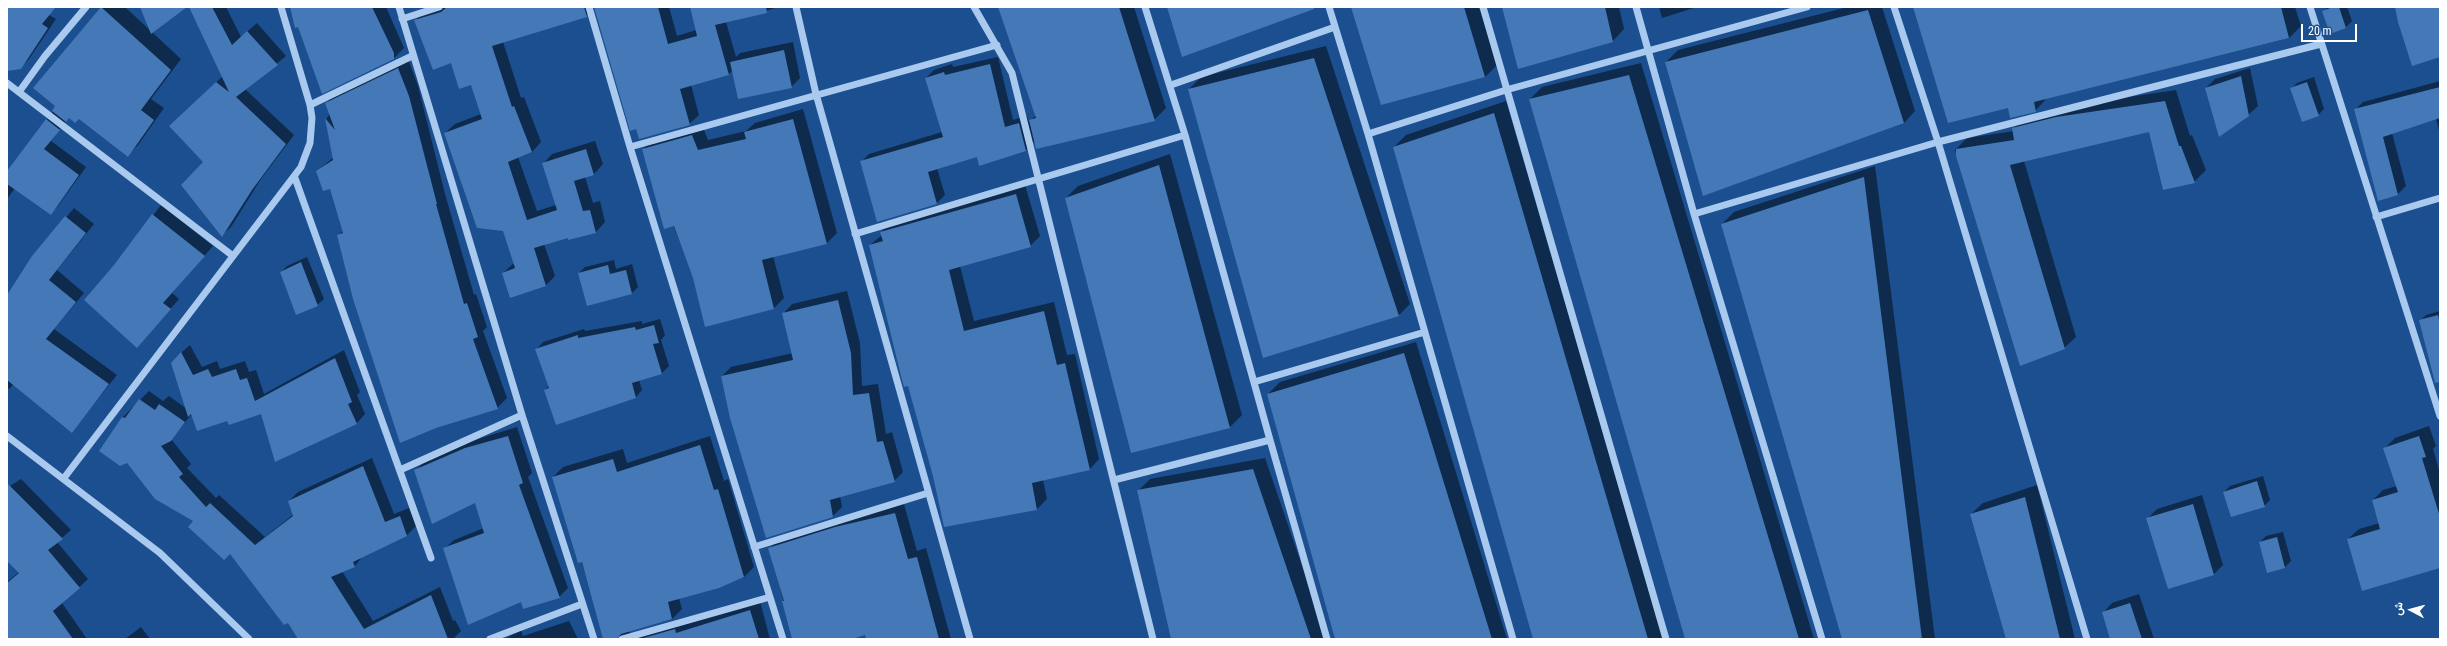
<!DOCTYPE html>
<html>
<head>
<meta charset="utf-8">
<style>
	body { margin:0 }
	#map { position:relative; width:2447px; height:646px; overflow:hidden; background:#1b4f8f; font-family:"Roboto Condensed",Vazirmatn,sans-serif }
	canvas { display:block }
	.frame { position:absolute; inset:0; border:8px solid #fff; pointer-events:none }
	.north { position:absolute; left:2391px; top:590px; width:40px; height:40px; -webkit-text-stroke:3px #1b4f8f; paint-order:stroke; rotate:276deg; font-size:11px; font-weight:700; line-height:16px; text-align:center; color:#fff }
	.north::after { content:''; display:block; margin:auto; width:14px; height:18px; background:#fff; clip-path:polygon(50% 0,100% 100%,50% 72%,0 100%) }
	.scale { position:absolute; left:2301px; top:24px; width:56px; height:18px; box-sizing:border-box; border:2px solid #fff; border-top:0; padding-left:5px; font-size:12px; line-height:14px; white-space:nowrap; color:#fff; -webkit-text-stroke:3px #1b4f8f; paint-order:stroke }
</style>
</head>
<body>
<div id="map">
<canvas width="2447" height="646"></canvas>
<div class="frame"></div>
<div class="north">ش</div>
<div class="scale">20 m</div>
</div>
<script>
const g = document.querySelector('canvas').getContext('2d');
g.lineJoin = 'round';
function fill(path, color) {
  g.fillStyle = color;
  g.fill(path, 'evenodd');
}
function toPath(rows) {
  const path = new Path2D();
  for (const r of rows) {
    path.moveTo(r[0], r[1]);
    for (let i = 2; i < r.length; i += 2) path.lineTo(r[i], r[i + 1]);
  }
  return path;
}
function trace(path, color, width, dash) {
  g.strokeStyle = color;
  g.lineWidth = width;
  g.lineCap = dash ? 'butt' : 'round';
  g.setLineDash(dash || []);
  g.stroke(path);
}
const shadow = toPath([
	[7,7,56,7,49,15,56,19,29,59,20,68,7,69],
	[103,7,125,7,181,59,151,99,164,108,138,145,127,156,79,117,69,117,51,141,86,167,58,206,51,213,15,188,7,199,7,172,57,106,34,88],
	[215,7,226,7,241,37,257,23,286,56,245,89,294,135,261,179,231,227,222,235,204,162,179,117,223,76,206,12],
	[291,7,386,7,404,48,394,58],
	[437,7,595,7,586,16,503,42,521,98,524,97,541,142,532,152,518,157,537,211,556,205,543,164,552,154,595,141,603,164,594,174,585,177,593,203,600,201,605,222,596,232,568,236,544,244,555,276,546,285,503,273,514,263,504,230,445,133,455,124,481,114,472,84,415,21,424,11],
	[595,7,669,7,677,36,696,30,691,7,779,7,726,22,736,57,740,53,793,42,800,78,791,87,733,70,729,74,691,85,699,115,689,124],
	[999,7,1134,7,1166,108,1154,120,1035,141,1026,150,977,156,937,168,945,195,937,203,878,221,861,162,869,154,942,132,926,78,934,70,952,64,953,67,998,57,1013,120,1027,116,1029,122,1036,115],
	[1352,7,1479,7,1497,65,1485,77],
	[1503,7,1619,7,1624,29,1613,41],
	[1659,7,1697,7,1662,18],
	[1848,7,1882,7,1915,111,1904,123,1666,62,1678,50],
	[1914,7,2295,7,2301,26,2289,38,2047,98,2035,111,2009,107],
	[2328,7,2347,7,2352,21,2346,27,2330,33,2323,12],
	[1326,46,1410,304,1398,316,1189,89,1201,77],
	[408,59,418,86,445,194,474,295,476,294,487,327,483,331,507,398,497,408,338,236,344,230,331,188,317,171,334,157,326,119,330,114,326,103,336,94],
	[1641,63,1814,639,1686,639,1530,99,1542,87],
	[2250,68,2258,106,2248,115,2206,88,2215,79],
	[2314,77,2324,109,2318,115,2291,89,2297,83],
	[2440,81,2440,134,2436,119,2392,133,2406,186,2398,194,2355,110,2363,102],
	[2176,90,2190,136,2192,135,2206,170,2194,182,2150,131,2024,161,2076,337,2064,348,2020,364,1955,150,1967,138,2014,131,2013,129,2025,117,2068,106],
	[1506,101,1663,639,1534,639,1394,147,1406,135],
	[803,109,837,233,827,243,773,256,784,298,774,308,694,278,643,149,653,139,702,125,708,140,746,131,755,123],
	[1170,154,1242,415,1230,427,1066,198,1078,186],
	[1875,166,1935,639,1843,639,1722,224,1734,212],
	[1025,185,1040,236,1030,246,960,266,974,321,1054,302,1067,355,1075,354,1099,459,1090,469,1043,480,1047,499,1037,509,934,476,870,245,882,235,881,232,891,222],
	[161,205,213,246,172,293,179,299,146,337,115,265],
	[74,208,94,224,57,270,84,293,54,329,117,375,72,431,14,384,9,389,7,387,7,296,33,257],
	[307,257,324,299,317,305,281,272,287,266],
	[614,260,616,269,632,264,638,287,632,293,579,273,585,267],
	[847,291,860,343,862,386,878,384,886,434,892,432,903,472,894,481,840,496,842,507,833,516,722,376,731,367,793,353,783,314,792,304],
	[2440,311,2440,352,2420,321,2426,315],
	[660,319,665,335,661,340,669,366,662,373,639,380,642,390,636,397,545,390,549,386,537,349,543,342,584,329,585,331,642,321,642,324],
	[1416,342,1507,639,1329,639,1336,637,1268,394,1280,382],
	[190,345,202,367,217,361,220,369,245,361,249,372,256,370,264,394,344,350,360,392,357,395,365,414,357,423,262,413,228,419,192,414,171,439,191,464,187,468,216,498,219,495,265,537,294,514,289,501,298,492,372,458,394,514,409,508,416,526,407,535,363,556,355,566,342,571,373,621,440,587,453,621,455,620,461,631,453,639,299,639,288,621,230,552,127,461,100,451,123,417,149,391,163,401,169,396,187,409,181,353],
	[2429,426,2436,446,2433,449,2440,473,2440,567,2348,539,2359,529,2380,523,2373,500,2383,490,2397,486,2384,449,2395,438],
	[517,427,532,473,528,477,568,588,559,597,522,601,444,549,454,540,484,528,475,502,416,470,425,461,475,440],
	[710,436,724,481,728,479,754,567,744,577,679,598,682,609,672,619,628,631,633,635,760,601,770,639,607,639,553,477,563,467,623,449,627,463],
	[1265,458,1327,639,1172,639,1138,491,1150,479],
	[2263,476,2270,500,2264,506,2224,492,2230,486],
	[21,479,71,530,57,542,88,579,62,603,87,639,7,639,7,582,19,572,7,560,7,488],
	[2037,485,2075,639,2007,639,1971,514,1983,503],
	[2202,495,2223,565,2214,574,2168,588,2148,518,2157,509],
	[904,504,917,551,926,548,951,639,867,639,866,634,848,639,793,639,770,548,779,539],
	[2283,532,2291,561,2285,567,2260,542,2266,536],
	[2139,594,2154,639,2111,639,2103,613,2112,603],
	[569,621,578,639,505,639,521,630,523,636],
	[141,627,150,639,125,639]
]);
const building = toPath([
	[7,7,56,7,42,24,48,28,21,69,7,71],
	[101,7,171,70,141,110,154,120,128,157,79,119,75,123,69,118,66,122,52,111,55,106,33,88],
	[140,7,187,7,151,34],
	[189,7,212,7,232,45,247,31,278,65,236,97,286,144,252,190,222,237,181,185,203,162,169,126,216,82,229,92],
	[290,7,372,7,394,53,394,59,322,94,298,27,295,28],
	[447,7,584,7,587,17,492,46,512,107,514,106,532,152,508,162,527,220,557,210,542,163,586,149,594,175,574,181,583,211,590,210,596,233,568,240,568,238,534,248,546,286,510,298,502,273,515,268,503,231,477,228,444,133,482,119,471,85,459,89,451,63,433,70,414,20,441,12],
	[594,7,658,7,668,44,697,36,690,7,766,7,767,13,715,25,729,75,680,89,690,125,639,139,636,129,630,131],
	[998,7,1119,7,1155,121,1036,149,1029,120,1036,118],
	[1167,7,1314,7,1314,9,1182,57],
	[1351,7,1464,7,1485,77,1381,105],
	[1502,7,1605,7,1613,42,1518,69],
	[1913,7,2281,7,2289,38,2034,102,2036,112,2010,118,2008,108,1948,123],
	[2333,7,2339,7,2346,28,2330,34,2322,11],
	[2395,7,2440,7,2440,57,2412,66,2398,22],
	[1868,10,1904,123,1703,196,1665,62],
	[784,50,792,88,738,99,730,62],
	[1314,58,1399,316,1263,358,1188,89],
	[990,64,1005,127,1019,123,1026,151,979,166,977,157,928,172,937,204,877,222,860,161,943,137,925,78,944,72,945,75],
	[398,68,409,96,437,204,436,204,464,304,467,303,478,337,473,339,498,409,436,428,400,443,353,299,337,235,343,233,330,189,323,191,316,171,333,160,325,118,335,130,325,103],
	[1629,75,1799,639,1685,639,1529,99],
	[2241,76,2249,116,2219,137,2205,88],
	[2307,82,2319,116,2302,122,2290,88],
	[2440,87,2440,118,2383,137,2398,195,2378,201,2354,109],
	[2165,101,2179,146,2181,146,2195,183,2163,190,2149,132,2010,165,2065,349,2020,366,1956,156,1956,149,2014,140,2012,128,2056,117],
	[1494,113,1648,639,1533,639,1393,147],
	[46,119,60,130,44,149,79,175,51,215,7,184,7,171],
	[793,119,827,244,762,260,774,309,705,327,693,278,674,226,664,229,642,149,692,135,698,150,746,139,744,132],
	[1159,165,1230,428,1131,453,1065,198],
	[1864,177,1922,639,1842,639,1721,224],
	[1016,194,1031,247,949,270,964,331,1044,311,1057,365,1065,363,1090,470,1032,483,1037,510,944,527,933,476,908,386,904,387,901,376,869,245,883,241,880,232],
	[152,214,205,256,163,303,171,309,137,348,84,300,114,265],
	[65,216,86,233,49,280,76,302,46,339,109,384,72,433,7,380,7,295,32,256],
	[301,262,318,306,296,315,280,272],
	[608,265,610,274,626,270,632,294,587,306,578,273],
	[838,300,851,353,853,395,869,393,877,442,883,441,895,482,830,500,833,517,766,538,730,418,721,376,793,360,782,313],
	[2438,315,2440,324,2440,382,2435,383,2419,320],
	[654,325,659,343,653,344,662,374,632,383,636,398,556,425,544,390,549,388,535,349,578,335,578,338,635,327,636,330],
	[181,352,193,375,208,369,212,377,236,369,240,380,247,378,255,401,335,358,352,402,348,404,357,424,275,462,261,414,229,425,227,421,197,431,191,414,188,417,171,363],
	[1404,353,1492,639,1335,639,1267,394],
	[139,399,155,410,159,404,185,422,171,441,161,446,183,474,179,477,206,507,210,503,255,545,293,516,288,501,363,466,385,522,400,516,407,536,353,562,355,567,331,577,364,629,431,595,448,639,298,639,288,623,284,625,230,554,224,560,188,527,193,521,155,499,127,463,120,466,99,451,122,417,125,418],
	[508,436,523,483,519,485,560,598,523,609,521,602,468,625,443,548,484,533,475,503,432,524,414,470,465,448],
	[2419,436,2426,457,2422,458,2440,517,2440,568,2362,591,2347,539,2380,529,2372,500,2398,492,2383,448],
	[700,445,714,490,718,489,744,577,719,588,668,602,672,619,621,634,617,639,603,639,582,562,578,563,552,477,613,459,617,472],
	[1253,469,1311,639,1171,639,1137,490],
	[2257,481,2265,507,2231,517,2223,492],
	[7,483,63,539,48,550,80,588,53,611,73,639,7,639,7,583,19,573,7,561],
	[2025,497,2060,639,2006,639,1970,514],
	[2193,504,2214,575,2168,589,2146,518],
	[895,513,908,559,917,557,939,639,866,639,865,635,852,639,792,639,782,601,784,601,768,548,835,527],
	[2277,537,2285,568,2267,573,2259,542],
	[2130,603,2142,639,2110,639,2102,612],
	[750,610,759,639,640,639,675,629,676,633]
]);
const minor = toPath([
	[399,7,522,415,594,639],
	[589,7,630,147,783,639],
	[796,7,816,94,970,639],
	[974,7,1012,73,1153,639],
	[1145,7,1185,135,1270,440,1327,639],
	[1329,7,1368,134,1513,639],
	[1483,7,1666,639],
	[1636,7,1694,214,1822,639],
	[1894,7,1938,142,2087,639],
	[2310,7,2440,416],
	[402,19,439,7],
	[7,83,233,256],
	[1171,85,1335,27],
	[19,92,45,56,86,7],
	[310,105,412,56],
	[1368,134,1506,90,1807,7],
	[630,147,997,45],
	[295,178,431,558],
	[1694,214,1938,142,2321,44],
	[2376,217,2440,198],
	[855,234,1185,135],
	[1254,382,1425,332],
	[7,436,160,553,249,639],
	[400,470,522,415],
	[64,478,301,167,310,143,312,118,310,105,281,7],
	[1114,480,1270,440],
	[754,547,928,493],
	[490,639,582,604],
	[622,639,770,597]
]);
fill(shadow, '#0007');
fill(building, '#4478b7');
trace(minor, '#a9c9ee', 7);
</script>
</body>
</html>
